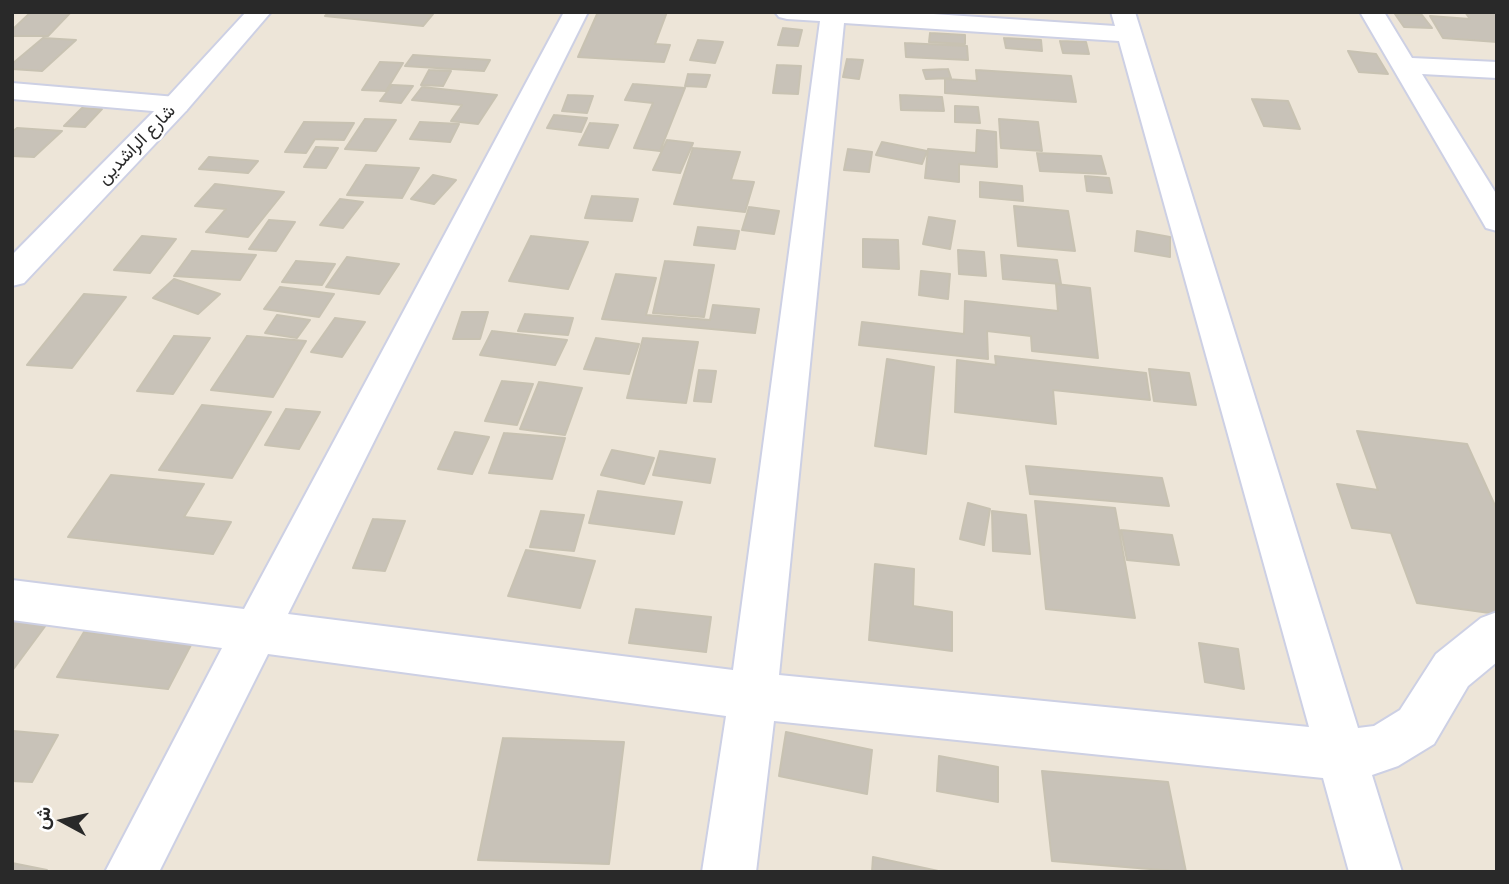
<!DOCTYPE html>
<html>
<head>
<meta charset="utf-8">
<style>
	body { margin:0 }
	#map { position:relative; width:1509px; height:884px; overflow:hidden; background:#ede5d8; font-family:"Archivo Narrow",Vazirmatn,sans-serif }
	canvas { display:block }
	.frame { position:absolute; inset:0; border:14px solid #292929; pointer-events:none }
	.north { position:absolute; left:28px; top:786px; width:70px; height:70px; -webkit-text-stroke:5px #fff; paint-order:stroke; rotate:278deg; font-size:19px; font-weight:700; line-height:28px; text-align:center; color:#292929 }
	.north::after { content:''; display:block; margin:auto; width:24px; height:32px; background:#292929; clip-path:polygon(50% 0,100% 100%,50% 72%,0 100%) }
</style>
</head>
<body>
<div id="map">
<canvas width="1509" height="884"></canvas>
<div class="frame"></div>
<div class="north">ش</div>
</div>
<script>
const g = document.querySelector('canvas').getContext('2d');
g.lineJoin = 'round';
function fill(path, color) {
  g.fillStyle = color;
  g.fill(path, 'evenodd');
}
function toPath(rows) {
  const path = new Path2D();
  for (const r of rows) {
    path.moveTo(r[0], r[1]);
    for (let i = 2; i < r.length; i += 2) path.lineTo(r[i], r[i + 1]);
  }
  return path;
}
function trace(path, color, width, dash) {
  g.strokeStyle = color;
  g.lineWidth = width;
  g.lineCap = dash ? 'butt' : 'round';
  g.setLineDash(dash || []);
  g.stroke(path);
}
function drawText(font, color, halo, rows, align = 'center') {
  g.font = font + ' "Archivo Narrow",Vazirmatn,sans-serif';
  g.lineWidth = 5;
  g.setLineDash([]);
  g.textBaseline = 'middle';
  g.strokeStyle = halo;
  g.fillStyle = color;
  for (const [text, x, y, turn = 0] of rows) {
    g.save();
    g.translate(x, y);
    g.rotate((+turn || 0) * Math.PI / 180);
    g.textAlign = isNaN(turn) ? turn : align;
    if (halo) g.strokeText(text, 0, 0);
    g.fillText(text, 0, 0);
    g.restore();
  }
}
const building = toPath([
	[31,12,71,12,48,36,12,36,12,30,31,12],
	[329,12,412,12,433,14,423,26,325,16,329,12],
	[598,12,667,12,655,44,670,45,664,62,578,57,598,12],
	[1465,12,1497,12,1497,42,1443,38,1430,16,1470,19,1465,12],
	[1395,14,1422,15,1432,28,1404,27,1395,14],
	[783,28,802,30,798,46,778,45,783,28],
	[930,33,965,35,965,44,929,42,930,33],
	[43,38,76,40,42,71,12,69,12,64,43,38],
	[1004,38,1041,40,1042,51,1006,48,1004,38],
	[698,40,723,42,715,63,690,60,698,40],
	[1060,41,1086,42,1089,54,1063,53,1060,41],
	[905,43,967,46,968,60,906,57,905,43],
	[1348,51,1376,54,1388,74,1359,72,1348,51],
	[413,55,490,60,484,71,405,66,413,55],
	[847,59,863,60,859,79,843,77,847,59],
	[380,62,403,63,386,91,362,90,380,62],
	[777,65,801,66,798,94,773,93,777,65],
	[948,69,951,78,926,79,923,70,948,69],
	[429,70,451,71,443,86,421,85,429,70],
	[976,70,1071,76,1076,102,945,93,945,79,977,81,976,70],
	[688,74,710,75,706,87,685,86,688,74],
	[633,84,685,88,660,151,634,148,653,103,625,100,633,84],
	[392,85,413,86,401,103,380,101,392,85],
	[422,87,497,95,478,124,451,121,462,105,412,100,422,87],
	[568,95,593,96,587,113,562,111,568,95],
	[900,95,942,97,944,111,901,110,900,95],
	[1252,99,1288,101,1300,129,1264,126,1252,99],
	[955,106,978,107,980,123,955,122,955,106],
	[82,108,102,109,85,127,64,126,82,108],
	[554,115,587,118,581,132,547,128,554,115],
	[365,119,396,120,376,151,345,149,365,119],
	[999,119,1038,122,1042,151,1001,148,999,119],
	[304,122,354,123,344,140,315,139,306,153,285,152,304,122],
	[420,122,459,124,450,142,410,139,420,122],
	[590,123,618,125,608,148,579,145,590,123],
	[17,128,62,131,34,157,12,156,12,132,17,128],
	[977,130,996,132,997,167,959,164,959,182,925,178,928,149,976,153,977,130],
	[667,140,693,143,680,173,653,170,667,140],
	[882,142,927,151,922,164,876,155,882,142],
	[316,147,338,148,326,168,304,167,316,147],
	[693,148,740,152,731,180,754,182,745,212,674,204,693,148],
	[848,149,872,152,869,172,844,170,848,149],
	[1037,153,1101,156,1106,174,1040,171,1037,153],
	[209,157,258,161,248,173,199,169,209,157],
	[366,165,419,168,402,198,347,195,366,165],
	[433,175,456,180,434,204,411,199,433,175],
	[1085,176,1109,178,1112,193,1087,191,1085,176],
	[980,182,1022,186,1023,201,980,197,980,182],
	[215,184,284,192,248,237,206,232,226,209,195,206,215,184],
	[592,196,638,199,632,221,585,218,592,196],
	[340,199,363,202,343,228,320,225,340,199],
	[1014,206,1068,211,1075,251,1018,246,1014,206],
	[749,207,779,211,774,234,742,230,749,207],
	[929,217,955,221,950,249,923,244,929,217],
	[269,220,295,222,276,251,249,249,269,220],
	[698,227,739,231,735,249,694,245,698,227],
	[1137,231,1170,237,1170,257,1135,251,1137,231],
	[142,236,176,239,150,273,114,270,142,236],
	[531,236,588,242,568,289,509,281,531,236],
	[863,239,898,240,899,269,863,267,863,239],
	[958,250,984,252,986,276,959,274,958,250],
	[192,251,256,255,240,280,174,276,192,251],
	[1001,255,1057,260,1061,284,1003,279,1001,255],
	[347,257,399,264,379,294,326,287,347,257],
	[296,261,335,264,322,285,282,282,296,261],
	[665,261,714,265,704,317,653,313,665,261],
	[921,271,950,274,948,299,919,295,921,271],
	[616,274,656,278,646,315,710,320,713,305,759,309,755,333,602,319,616,274],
	[174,279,220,294,198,314,153,298,174,279],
	[1056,284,1090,288,1098,358,1032,351,1031,336,987,331,988,359,859,345,862,322,964,334,965,301,1058,311,1056,284],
	[280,287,334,294,319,317,264,309,280,287],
	[84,294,126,297,72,368,27,365,84,294],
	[462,312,488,312,480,339,453,339,462,312],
	[525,314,573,318,568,335,518,331,525,314],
	[277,315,310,320,297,338,265,333,277,315],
	[335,318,365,322,342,357,311,352,335,318],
	[492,331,567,340,555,365,480,355,492,331],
	[174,336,210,338,173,394,137,391,174,336],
	[247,336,306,341,273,397,211,390,247,336],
	[596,338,639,344,629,374,584,369,596,338],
	[643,338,698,342,686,403,627,398,643,338],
	[995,356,1146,373,1150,400,1053,390,1056,424,955,412,957,360,996,365,995,356],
	[887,359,934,367,926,454,875,446,887,359],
	[1149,369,1189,373,1196,405,1154,401,1149,369],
	[699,370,716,371,711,402,694,401,699,370],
	[502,381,533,384,517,425,485,421,502,381],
	[539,382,582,388,565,435,520,429,539,382],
	[202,405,271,412,232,478,159,470,202,405],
	[286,409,320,412,299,449,265,445,286,409],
	[1357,431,1467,444,1497,510,1497,614,1417,603,1391,533,1352,528,1337,484,1378,490,1357,431],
	[455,432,489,437,472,474,438,469,455,432],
	[504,433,565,438,552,479,489,473,504,433],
	[612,450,654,458,644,484,601,475,612,450],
	[660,451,715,459,710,483,653,475,660,451],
	[1026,466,1162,478,1169,506,1030,494,1026,466],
	[111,475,204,484,184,517,231,522,213,554,68,537,111,475],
	[598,491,682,502,674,534,589,523,598,491],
	[1035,501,1115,508,1135,618,1046,609,1035,501],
	[968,503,990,509,984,545,960,539,968,503],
	[541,511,584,515,574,551,530,547,541,511],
	[992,511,1026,515,1030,554,993,551,992,511],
	[373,519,405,521,385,571,353,568,373,519],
	[1121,530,1172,535,1179,565,1127,560,1121,530],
	[526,550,595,561,580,608,508,596,526,550],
	[875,564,914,569,913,606,952,612,952,651,869,640,875,564],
	[636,609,711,617,706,652,629,643,636,609],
	[12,619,46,625,12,671,12,619],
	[84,632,192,643,168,689,57,677,84,632],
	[1199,643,1238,649,1244,689,1205,682,1199,643],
	[13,731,58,735,32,782,12,781,13,731],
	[786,732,872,750,867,794,779,776,786,732],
	[503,738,624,742,609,864,478,860,503,738],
	[939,756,998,767,998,802,937,791,939,756],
	[1042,771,1168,782,1186,872,1052,861,1042,771],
	[873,857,943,872,872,872,873,857],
	[12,863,47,870,12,872,12,863]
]);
const street = toPath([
	[564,12,588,12,288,614,733,670,820,21,787,19,779,17,775,12,903,12,1115,26,1111,12,1135,12,1358,728,1374,726,1400,710,1436,654,1481,618,1497,612,1497,662,1468,686,1434,744,1398,766,1372,775,1402,872,1349,872,1323,778,774,721,756,872,702,872,726,716,268,654,159,872,105,872,222,648,12,620,12,580,244,609,564,12],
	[844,23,1119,41,1309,727,779,675,844,23],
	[1360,12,1384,12,1412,58,1497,62,1497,78,1422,74,1497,195,1497,231,1486,228,1482,221,1360,12],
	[12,83,176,97,186,99,190,105,186,111,176,113,12,99,12,83]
]);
const secondary = toPath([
	[246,12,271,12,186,111,24,283,12,286,12,255,166,99,246,12]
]);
const farStreetnames = [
	["شارع الراشدين",137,145,-46]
];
fill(building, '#c8c2b8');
trace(building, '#c8c2b2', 2);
trace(street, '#cdd0e4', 4);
trace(secondary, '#cdd0e4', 4);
fill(street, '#fff');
fill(secondary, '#fff');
drawText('18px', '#292929', '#fff', farStreetnames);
</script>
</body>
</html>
